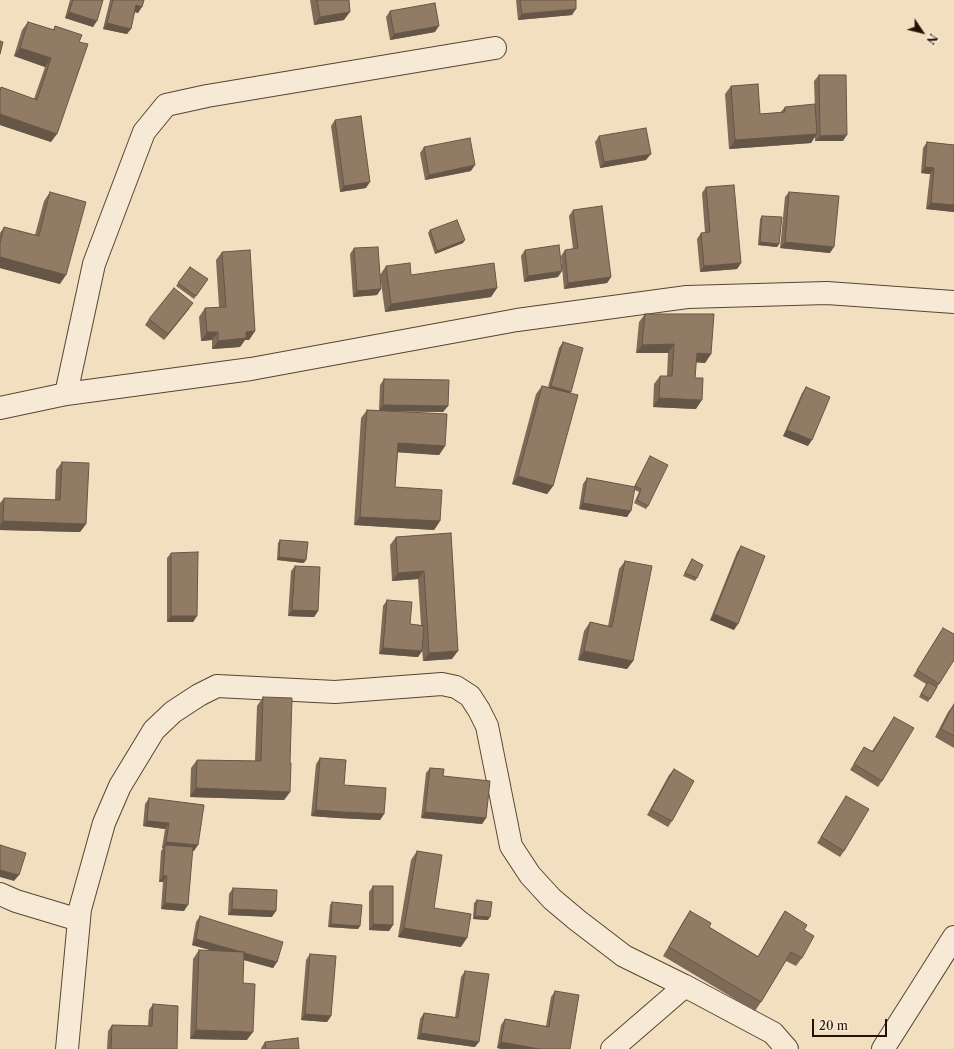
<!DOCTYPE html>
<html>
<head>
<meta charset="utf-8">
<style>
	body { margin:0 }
	#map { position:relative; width:954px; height:1049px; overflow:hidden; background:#f1dfc0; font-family:"Libre Caslon Text",serif }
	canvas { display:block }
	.north { position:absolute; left:902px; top:12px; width:40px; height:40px; -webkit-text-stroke:3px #f6ead6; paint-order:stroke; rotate:125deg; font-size:11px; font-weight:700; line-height:16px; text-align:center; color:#280f03 }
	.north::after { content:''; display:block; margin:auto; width:14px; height:18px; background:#280f03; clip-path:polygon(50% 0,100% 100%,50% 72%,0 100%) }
	.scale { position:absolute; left:812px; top:1019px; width:75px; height:18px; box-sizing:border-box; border:2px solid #280f03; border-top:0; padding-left:5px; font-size:12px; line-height:14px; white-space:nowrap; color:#280f03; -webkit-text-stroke:3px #f6ead6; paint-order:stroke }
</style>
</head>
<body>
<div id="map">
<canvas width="954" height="1049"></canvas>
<div class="north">N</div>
<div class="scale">20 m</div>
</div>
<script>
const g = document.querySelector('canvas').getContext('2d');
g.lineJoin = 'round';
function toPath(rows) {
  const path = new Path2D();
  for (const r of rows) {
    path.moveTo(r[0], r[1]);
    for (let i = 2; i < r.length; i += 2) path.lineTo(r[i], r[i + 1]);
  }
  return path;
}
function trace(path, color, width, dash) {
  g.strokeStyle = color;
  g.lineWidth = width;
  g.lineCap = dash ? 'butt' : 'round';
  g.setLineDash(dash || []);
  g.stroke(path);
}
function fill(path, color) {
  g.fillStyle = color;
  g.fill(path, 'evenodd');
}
const street = toPath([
	[66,394,94,264,144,132,166,105,207,96,495,48],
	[0,408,66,394,251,369,517,320,687,297,827,293,954,302],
	[0,894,16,901,79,920],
	[67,1049,80,909,104,823,120,786,154,730,173,712,199,695,217,686,335,692,442,684,456,687,470,696,479,710,487,726,511,846,530,875,552,899,577,920,624,956,685,986,773,1033,787,1049],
	[612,1049,685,986],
	[883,1049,954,937]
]);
const wall = toPath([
	[70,0,103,0,93,27,65,18],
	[110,0,144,0,138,13,135,12,127,34,103,29],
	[310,0,349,0,344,20,314,25],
	[516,0,576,0,572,15,518,20],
	[390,11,435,32,390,40,386,17],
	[28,22,53,30,55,26,79,42,51,142,0,125,0,89,1,87,34,99,45,67,14,56,22,30],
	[819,75,843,141,815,141,815,136,811,143,729,149,725,94,731,86,760,114,780,113,785,107,815,110,814,81],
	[335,120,366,188,340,192,331,126],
	[599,136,646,160,600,168,595,142],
	[927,142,954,145,954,212,926,209,930,174,921,173,923,148],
	[424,147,471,171,425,180,420,153],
	[706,187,741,263,737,269,700,272,697,239,701,233,705,233,702,193],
	[50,192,60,284,0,268,0,233,4,227,35,235,44,201],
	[789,192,830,253,780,248,785,197],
	[573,210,611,277,607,283,564,289,561,256,565,250,573,249,569,216],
	[762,216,779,244,777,247,758,245,760,219],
	[430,230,463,243,435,254,428,233],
	[354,248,381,289,377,295,353,297,350,254],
	[525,250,558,277,524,282,521,256],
	[222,252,255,331,249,340,245,340,240,347,212,349,212,340,201,341,199,317,205,308,219,307,216,260],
	[386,266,411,275,497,288,491,297,385,312,380,275],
	[190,267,208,279,194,299,176,286],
	[189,309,164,340,145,325,149,319],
	[645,314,711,354,705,363,696,362,695,378,696,409,653,407,654,384,660,376,667,376,668,353,636,353,639,322],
	[563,342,570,393,553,486,547,494,512,484,536,394,542,386,548,387,559,348],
	[384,379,448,406,443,412,392,411,445,446,439,455,398,452,395,487,440,521,434,530,354,525,361,418,367,410,379,410,380,385],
	[806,387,808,446,783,436,802,393],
	[650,456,648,506,646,509,634,503,639,492,635,490,627,517,579,509,583,484,587,478,634,487],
	[62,462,86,524,80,532,0,530,0,503,4,498,55,500,56,470],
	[451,533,452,659,423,661,422,649,422,651,418,657,379,654,383,606,387,600,410,624,421,625,418,579,392,581,390,545,396,537],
	[280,540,304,563,277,560,278,543],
	[741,546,734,630,710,620,737,552],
	[171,553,197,616,193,622,167,622,167,558],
	[692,559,697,578,695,581,683,576],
	[625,561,633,661,627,669,578,660,584,631,590,622,608,626,619,569],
	[295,566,318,611,314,617,288,616,291,571],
	[943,628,939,684,928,702,919,697,926,684,913,676],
	[263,697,290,763,290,792,284,800,190,797,191,768,197,760,255,761,257,706],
	[954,704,954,748,935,737,948,712],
	[894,717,882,781,878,787,850,770,864,747,872,751],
	[320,758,344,785,384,814,380,820,338,818,311,816,316,764],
	[430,768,443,776,486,818,482,824,421,818,426,773],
	[674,769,672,821,668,827,647,815,669,775],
	[846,796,844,851,840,857,817,843],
	[149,798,194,851,192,851,184,911,161,909,163,882,159,882,161,851,163,848,162,848,165,829,143,826,145,804],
	[417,851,434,908,461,947,398,937,411,860],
	[373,886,393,925,389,931,369,930,369,892],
	[233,888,272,917,228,915,229,894],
	[477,900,488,920,473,919,474,903],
	[332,902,360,926,358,929,328,927,330,905],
	[690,911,709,927,758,956,779,920,785,911,804,930,802,958,796,966,786,961,761,1002,755,1011,663,956,684,920],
	[200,916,277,962,273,968,243,960,243,983,247,1040,190,1039,193,959,199,950,211,950,192,945,196,922],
	[310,954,331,1016,327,1022,301,1020,306,960],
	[465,971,475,1047,417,1039,420,1019,424,1013,455,1017,461,977],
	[555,991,570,1049,502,1049,497,1048,501,1025,505,1019,546,1026,551,997],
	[153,1004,177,1049,107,1049,108,1031,112,1025,148,1026,149,1010],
	[265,1042,299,1049,261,1049,261,1048]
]);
const shadedWall = toPath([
	[136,5,142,7,138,13,132,11],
	[576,9,572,15,518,20,522,14],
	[69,12,97,21,93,27,65,18],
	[350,12,344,20,314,25,320,17],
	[107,23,131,29,127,34,103,29],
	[439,26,435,32,390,40,394,34],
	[20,48,51,58,45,67,14,56],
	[0,114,57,134,51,142,0,125],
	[817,134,811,143,729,149,735,140],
	[847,135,843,141,815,141,820,136],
	[651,154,646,160,600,168,604,162],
	[475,165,471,171,425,180,429,175],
	[925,167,934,168,930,174,921,173],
	[370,182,366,188,340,192,344,186],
	[931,203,954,205,954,212,926,209],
	[465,240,463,243,435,254,437,251],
	[760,242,779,244,777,247,758,245],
	[785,242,834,247,830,253,780,248],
	[0,257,66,275,60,284,0,268],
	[741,263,737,269,700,272,704,266],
	[562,271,558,277,524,282,528,276],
	[611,277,607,283,564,289,568,283],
	[497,288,491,297,385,312,391,304],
	[381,289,377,295,353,297,357,291],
	[193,303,189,309,164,340,168,334],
	[255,331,249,340,245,340,240,347,212,349,218,341,246,332],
	[207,332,218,332,212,340,201,341],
	[674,344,668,353,636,353,642,345],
	[697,353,711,354,705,363,691,362],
	[551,386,571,392,567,398,547,392],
	[659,398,702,400,696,409,653,407],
	[383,405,448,406,443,412,379,411],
	[787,430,812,440,808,446,783,436],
	[398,443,445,446,439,455,392,452],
	[518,476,553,486,547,494,512,484],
	[583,503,631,511,627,517,579,509],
	[360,517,440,521,434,530,354,525],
	[3,521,86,524,80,532,0,530,0,525],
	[279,557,306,560,304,563,277,560],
	[424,571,418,579,392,581,398,573],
	[292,610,318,611,314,617,288,616],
	[714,614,738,624,734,630,710,620],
	[171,616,197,616,193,622,167,622],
	[383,648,422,651,418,657,379,654],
	[458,651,452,659,423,661,429,653],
	[584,651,633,661,627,669,578,660],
	[196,788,290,792,284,800,190,797],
	[316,810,384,814,380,820,338,818,311,816],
	[425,812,486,818,482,824,421,818],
	[147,821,169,823,165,829,143,826],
	[166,842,198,845,194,851,165,848,165,845,163,848,162,848],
	[0,870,19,875,14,881,0,877],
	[163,876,167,876,163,882,159,882],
	[165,903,188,905,184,911,161,909],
	[232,909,276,911,272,917,228,915],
	[475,916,490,917,488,920,473,919],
	[331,924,360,926,358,929,328,927],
	[373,924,393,925,389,931,369,930],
	[404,928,467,938,461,947,398,937],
	[196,939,277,962,273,968,192,945],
	[305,1014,331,1016,327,1022,301,1020],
	[196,1030,253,1032,247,1040,190,1039],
	[421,1033,479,1042,475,1047,417,1039],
	[501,1042,539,1049,502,1049,497,1048]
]);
const building = toPath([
	[73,0,103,0,97,21,69,12,73,0],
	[113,0,144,0,142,7,136,5,131,29,107,23,113,0],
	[317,0,349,0,350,12,320,17,317,0],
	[520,0,576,0,576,9,522,14,520,0],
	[435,3,439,26,394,34,390,11,435,3],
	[28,22,54,30,55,26,82,35,79,42,88,44,57,134,0,114,0,91,1,87,37,100,51,58,20,48,28,22],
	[0,41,3,42,0,54,0,41],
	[819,75,846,75,847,135,820,136,819,75],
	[758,84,760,114,785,112,785,107,815,104,817,134,735,140,731,86,758,84],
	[361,116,370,182,344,186,335,120,361,116],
	[646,128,651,154,604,162,599,136,646,128],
	[470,138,475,165,429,175,424,147,470,138],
	[927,142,954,145,954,205,931,203,934,168,925,167,927,142],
	[734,185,741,263,704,266,701,233,710,232,706,187,734,185],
	[50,192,86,202,66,275,0,257,0,243,4,227,39,236,50,192],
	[789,192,839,196,834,247,785,242,789,192],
	[602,206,611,277,568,283,565,250,578,248,573,210,602,206],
	[762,216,782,217,779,244,760,242,762,216],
	[457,220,465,240,437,251,430,230,457,220],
	[559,245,562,271,528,276,525,250,559,245],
	[378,247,381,289,357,291,354,248,378,247],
	[250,250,255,331,246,332,246,338,218,341,218,332,207,332,205,308,226,307,222,252,250,250],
	[410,263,411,275,494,263,497,288,391,304,386,266,410,263],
	[190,267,208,279,196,296,178,283,190,267],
	[174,288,193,303,168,334,149,319,174,288],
	[645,314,714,314,711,354,697,353,695,378,703,378,702,400,659,398,660,376,672,376,674,344,642,345,645,314],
	[563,342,583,348,571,392,551,386,563,342],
	[384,379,449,380,448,406,383,405,384,379],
	[542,386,578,395,553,486,518,476,542,386],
	[806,387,830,397,812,440,787,430,806,387],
	[367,410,447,414,445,446,398,443,395,487,442,490,440,521,360,517,367,410],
	[650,456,668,465,648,506,637,500,641,489,635,486,650,456],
	[62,462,89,463,86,524,3,521,4,498,60,500,62,462],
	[587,478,635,487,631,511,583,503,587,478],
	[451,533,458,651,429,653,424,571,398,573,396,537,451,533],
	[280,540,308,542,306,560,279,557,280,540],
	[741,546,765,556,738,624,714,614,741,546],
	[198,552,197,616,171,616,171,553,198,552],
	[692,559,703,565,697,578,685,573,692,559],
	[625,561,652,566,633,661,584,651,590,622,612,627,625,561],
	[295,566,320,567,318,611,292,610,295,566],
	[387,600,412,602,410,624,424,626,422,651,383,648,387,600],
	[943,628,954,634,954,660,939,684,917,670,943,628],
	[928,682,937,687,930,699,921,694,928,682],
	[263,697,292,698,290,763,291,763,290,792,196,788,197,760,261,761,263,697],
	[954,704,954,736,941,729,954,704],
	[894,717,914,728,882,781,854,764,864,747,873,752,894,717],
	[320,758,346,760,344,785,386,788,384,814,342,812,316,810,320,758],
	[430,768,444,769,443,776,490,781,486,818,425,812,430,768],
	[674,769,694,781,672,821,651,810,674,769],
	[846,796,869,809,844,851,821,837,846,796],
	[149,798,204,805,198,845,166,842,169,823,147,821,149,798],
	[0,845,26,853,19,875,0,870,0,845],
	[165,845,193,847,188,905,165,903,167,876,163,876,165,845],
	[417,851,442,855,434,908,471,914,467,938,404,928,417,851],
	[373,886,393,886,393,925,373,924,373,886],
	[233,888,277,890,276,911,232,909,233,888],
	[477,900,492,902,490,917,475,916,477,900],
	[332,902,362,905,360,926,331,924,332,902],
	[690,911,711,923,709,927,758,957,785,911,807,925,804,930,814,936,802,958,791,952,761,1002,669,947,690,911],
	[200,916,283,942,277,962,244,953,244,952,238,951,196,939,200,916],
	[199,950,244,952,243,983,255,984,253,1032,196,1030,199,950],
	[310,954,336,956,331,1016,305,1014,310,954],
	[465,971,489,974,479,1042,421,1033,424,1013,458,1018,465,971],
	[555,991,579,995,570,1049,539,1049,501,1042,505,1019,549,1027,555,991],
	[153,1004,178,1006,177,1049,111,1049,112,1025,152,1026,153,1004],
	[298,1038,299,1049,266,1049,265,1042,298,1038]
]);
trace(street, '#5a4332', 24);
trace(street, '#f6ead6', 22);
fill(wall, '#7d6a57');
fill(shadedWall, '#665647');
fill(building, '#917b65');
trace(building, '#665647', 1);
</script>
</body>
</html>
